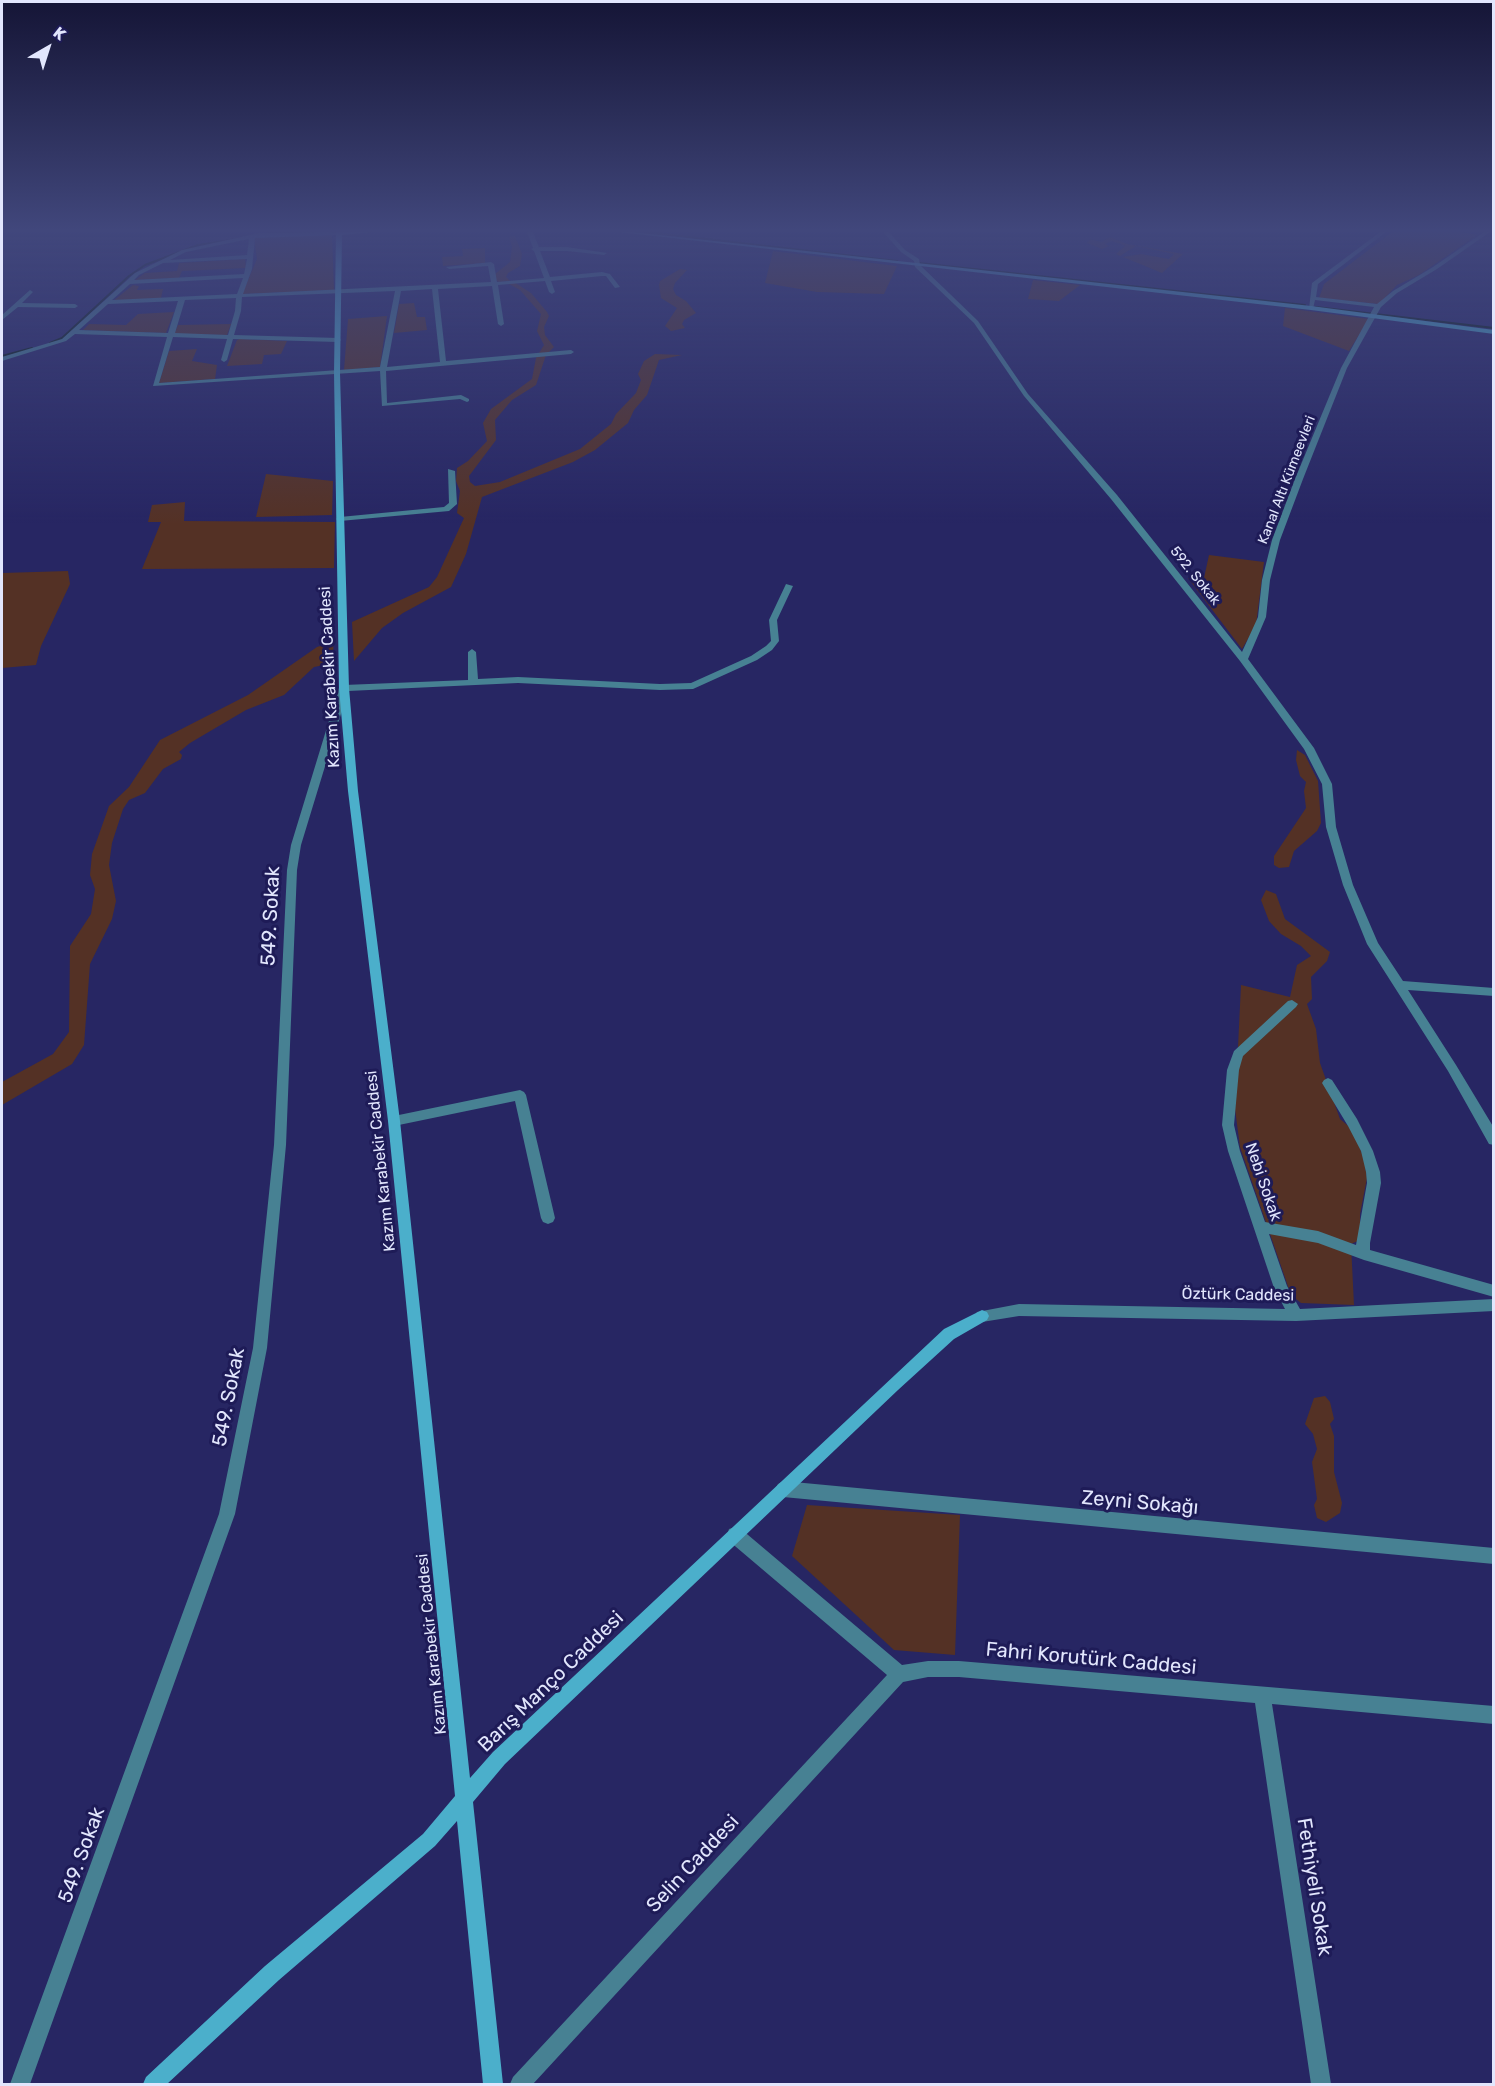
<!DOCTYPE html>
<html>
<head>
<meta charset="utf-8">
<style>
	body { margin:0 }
	#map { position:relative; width:1495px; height:2086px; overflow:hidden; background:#272663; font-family:Rubik,sans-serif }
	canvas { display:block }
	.frame { position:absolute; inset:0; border:3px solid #e2e6fd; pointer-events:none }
	.north { position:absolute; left:18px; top:18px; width:60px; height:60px; -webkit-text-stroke:4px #1e1b57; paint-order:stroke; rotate:39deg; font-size:16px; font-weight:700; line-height:24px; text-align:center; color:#e2e6fd }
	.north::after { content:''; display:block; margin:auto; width:21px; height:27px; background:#e2e6fd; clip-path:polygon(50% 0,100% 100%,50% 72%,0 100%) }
</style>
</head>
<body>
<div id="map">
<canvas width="1495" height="2086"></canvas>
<div class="frame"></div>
<div class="north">K</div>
</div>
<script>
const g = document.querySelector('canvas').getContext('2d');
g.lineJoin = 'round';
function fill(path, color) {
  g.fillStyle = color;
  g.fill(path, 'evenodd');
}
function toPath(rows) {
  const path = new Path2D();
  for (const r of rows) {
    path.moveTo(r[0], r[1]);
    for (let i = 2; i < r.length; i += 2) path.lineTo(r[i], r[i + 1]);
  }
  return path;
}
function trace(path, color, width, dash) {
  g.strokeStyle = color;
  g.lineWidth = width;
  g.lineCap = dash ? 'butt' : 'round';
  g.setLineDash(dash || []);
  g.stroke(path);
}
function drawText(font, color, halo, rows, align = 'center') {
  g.font = font + ' Rubik,sans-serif';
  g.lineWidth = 6;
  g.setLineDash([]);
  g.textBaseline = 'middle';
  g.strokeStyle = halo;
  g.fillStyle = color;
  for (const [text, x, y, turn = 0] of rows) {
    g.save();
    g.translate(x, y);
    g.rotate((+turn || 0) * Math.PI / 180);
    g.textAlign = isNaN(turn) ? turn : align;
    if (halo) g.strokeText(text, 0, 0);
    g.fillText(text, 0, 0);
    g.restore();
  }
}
const green = toPath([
	[1392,232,1460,232,1477,235,1419,275,1397,285,1379,304,1319,298,1324,284],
	[332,234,334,290,242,294,257,259,254,238],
	[515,236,522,254,520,266,508,273,506,277,510,281,499,282,495,280,495,274,510,262,512,247,509,237],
	[1110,237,1127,244,1183,254,1162,273,1123,257,1141,254,1169,259,1174,254,1136,246,1120,256,1116,254,1125,246,1121,244,1111,241,1105,244,1109,246,1102,249,1087,243,1090,239,1101,242],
	[485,248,485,263,443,266,442,257,463,256,462,249],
	[773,251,897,266,884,294,817,292,765,283],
	[245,259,246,268,182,271,179,278,135,280,145,273,177,271,179,263],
	[680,269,687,270,675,283,673,289,676,295,686,301,696,313,684,320,682,324,685,328,671,331,665,326,677,308,661,298,659,285,660,281],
	[1033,280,1080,285,1059,301,1028,299],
	[514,282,531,293,547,312,549,316,544,327,545,335,554,347,546,355,536,385,512,400,495,420,496,440,469,476,470,482,475,486,500,482,580,449,611,424,616,414,636,393,641,380,638,374,644,361,655,354,682,355,659,360,647,395,634,410,628,423,595,450,573,462,482,497,466,554,451,587,403,613,382,628,354,661,352,622,429,587,437,577,464,518,457,513,460,491,456,481,457,468,468,461,487,441,483,423,491,409,532,379,536,358,544,345,537,331,541,314,520,290,509,284],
	[133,285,139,286,137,290,163,289,161,298,113,301],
	[414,303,417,317,425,317,427,330,394,333,399,304],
	[1285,308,1369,319,1349,351,1283,326],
	[174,312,166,333,83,330,89,324,126,325,138,314],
	[387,316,380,367,344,370,348,319],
	[231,324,227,335,174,334,178,325],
	[237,340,240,339,287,341,281,354,264,355,262,364,227,366],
	[197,349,192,361,217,365,215,379,159,383,169,351],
	[266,474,333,481,332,515,256,517],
	[185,502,184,521,335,522,334,568,142,569,161,522,148,522,152,505],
	[1209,555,1264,562,1256,625,1242,649,1188,578,1204,578],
	[68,571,70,584,41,646,36,665,2,668,2,573],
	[333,642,334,663,314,667,284,695,246,710,190,743,179,752,182,755,181,759,163,769,145,793,129,800,123,809,112,843,109,865,116,901,112,919,90,964,84,1045,72,1064,2,1105,2,1082,53,1054,69,1032,70,946,91,914,95,889,90,875,92,854,109,806,129,787,160,740,248,695,317,647],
	[1297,750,1305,755,1318,781,1321,823,1317,831,1294,851,1289,867,1279,868,1274,865,1274,856,1306,808,1304,791,1306,782,1300,776,1296,760],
	[1266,890,1276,894,1285,919,1330,952,1327,961,1311,977,1312,999,1307,1004,1316,1029,1320,1063,1340,1119,1353,1130,1364,1159,1367,1178,1360,1214,1360,1240,1351,1244,1354,1305,1301,1303,1291,1295,1240,1147,1235,1109,1241,985,1290,997,1297,965,1311,956,1301,946,1281,934,1269,921,1261,900],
	[1325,1396,1330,1402,1334,1419,1330,1424,1334,1436,1334,1472,1342,1503,1340,1513,1326,1522,1317,1518,1314,1505,1317,1499,1312,1462,1317,1449,1313,1434,1305,1424,1314,1398],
	[807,1505,960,1515,955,1655,894,1650,792,1556]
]);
const stream = toPath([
	[645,232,897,261],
	[919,263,1305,305],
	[1316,307,1494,328],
	[50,343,62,338,129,276,145,265,198,245,283,232],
	[2,356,32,348]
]);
const street = toPath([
	[328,232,342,233,339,235,255,238,252,269,243,294,491,282,488,266,449,269,446,267,491,262,494,264,497,282,544,278,534,251,531,249,533,248,527,232,533,232,539,247,567,247,607,253,604,255,567,251,540,251,550,277,602,272,610,274,620,287,615,288,606,276,602,276,551,281,555,292,552,294,549,292,545,281,498,285,504,324,501,326,498,324,492,286,438,289,446,361,571,350,574,352,571,354,386,371,387,403,461,395,469,399,469,401,467,402,460,399,382,406,380,371,153,386,167,337,75,334,66,341,2,361,2,357,62,339,135,273,182,250,259,233,328,232],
	[249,239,247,255,170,260,186,252,249,239],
	[247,259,244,274,134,280,139,275,163,263,247,259],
	[243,278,237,294,112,300,130,284,243,278],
	[432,289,440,362,387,367,401,291,432,289],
	[395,291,380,367,159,383,173,337,227,339,221,360,224,362,227,360,233,339,338,342,341,340,338,338,234,335,241,311,242,297,395,291],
	[236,298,235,311,228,335,175,333,185,300,236,298],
	[178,301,168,333,79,330,108,304,178,301],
	[883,232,889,232,905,250,919,259,920,265,978,321,1028,394,1117,495,1242,652,1258,617,1262,580,1272,540,1295,479,1341,368,1374,307,1315,300,1313,309,1309,309,1312,283,1380,232,1386,232,1318,284,1316,297,1377,304,1393,291,1433,267,1484,232,1490,232,1437,269,1397,293,1381,307,1347,368,1303,479,1280,540,1270,580,1266,617,1248,659,1314,748,1332,784,1336,827,1353,885,1378,943,1403,981,1494,988,1494,996,1408,990,1456,1065,1494,1128,1494,1145,1489,1144,1448,1071,1367,944,1343,885,1326,827,1322,784,1304,749,1240,661,1111,499,1024,396,974,323,915,267,914,261,901,252,883,232],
	[30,290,33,292,22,303,75,304,78,306,75,308,18,307,2,320,2,315,30,290],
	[448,469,455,471,457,504,449,511,340,521,336,519,340,517,444,507,449,503,448,469],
	[786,584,793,586,777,620,779,641,772,650,757,660,693,689,660,690,518,683,348,691,301,845,297,870,286,1145,267,1348,235,1514,30,2084,10,2084,219,1514,253,1348,274,1145,287,870,291,845,339,688,344,685,468,680,468,652,472,649,476,652,478,679,518,677,660,684,691,683,751,656,766,646,771,641,769,620,786,584],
	[1292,1000,1298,1004,1296,1007,1243,1056,1239,1070,1234,1125,1240,1151,1265,1222,1318,1231,1356,1245,1367,1183,1366,1172,1361,1151,1348,1126,1322,1083,1324,1080,1328,1078,1332,1080,1357,1119,1373,1151,1380,1172,1381,1183,1370,1243,1370,1250,1494,1285,1494,1297,1364,1260,1318,1243,1269,1234,1287,1286,1300,1309,1494,1299,1494,1311,1296,1321,1019,1316,982,1322,977,1320,975,1316,977,1312,1019,1304,1285,1309,1274,1288,1228,1151,1222,1125,1227,1070,1234,1051,1288,1001,1292,1000],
	[520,1090,524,1092,526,1095,555,1218,553,1222,548,1224,543,1222,541,1218,515,1101,394,1126,390,1125,388,1121,390,1117,394,1116,520,1090],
	[783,1481,1494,1548,1494,1564,783,1497,778,1494,775,1489,778,1484,783,1481],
	[735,1527,741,1529,902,1665,928,1661,959,1661,1494,1706,1494,1724,1272,1704,1331,2084,1311,2084,1255,1703,959,1677,928,1677,903,1682,533,2084,510,2084,513,2077,887,1675,729,1541,727,1535,729,1529,735,1527]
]);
const secondary = toPath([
	[336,232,372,232,342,235,340,373,349,688,358,791,400,1121,470,1778,493,1752,944,1329,982,1310,987,1312,989,1316,987,1320,954,1339,898,1390,505,1764,473,1802,503,2084,483,2084,457,1821,435,1846,279,1980,167,2084,143,2084,146,2077,265,1966,423,1834,455,1796,388,1121,348,791,339,688,334,373,336,232],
	[618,232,632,232,1311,306,1494,330,1494,334,1311,310,618,232]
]);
const farStreetnames = [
	["Kanal Altı Kümeevleri",1287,480,-69],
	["592. Sokak",1195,576,51]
];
const streetNames = [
	["Kazım Karabekir Caddesi",330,677,-93],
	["Kazım Karabekir Caddesi",381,1161,-96],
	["Nebi Sokak",1263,1182,71],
	["Öztürk Caddesi",1238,1295,1],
	["Kazım Karabekir Caddesi",432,1644,-96]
];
const nearStreetnames = [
	["549. Sokak",271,916,-87],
	["549. Sokak",229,1397,-79],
	["Zeyni Sokağı",1140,1503,5],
	["Fahri Korutürk Caddesi",1091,1659,5],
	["Barış Manço Caddesi",551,1682,-44],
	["549. Sokak",82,1855,-70],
	["Selin Caddesi",693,1864,-47],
	["Fethiyeli Sokak",1314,1887,81]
];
fill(green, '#543125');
trace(stream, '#051a0f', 2);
fill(street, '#478193');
fill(secondary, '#4bafcb');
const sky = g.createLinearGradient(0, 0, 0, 524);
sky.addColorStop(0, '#151536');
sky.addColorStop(0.44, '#41477c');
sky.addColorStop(1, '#41477c00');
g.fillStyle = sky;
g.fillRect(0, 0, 1495, 524);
drawText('14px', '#e2e6fd', '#1e1b57', farStreetnames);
drawText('16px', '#e2e6fd', '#1e1b57', streetNames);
drawText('20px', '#e2e6fd', '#1e1b57', nearStreetnames);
</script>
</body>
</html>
